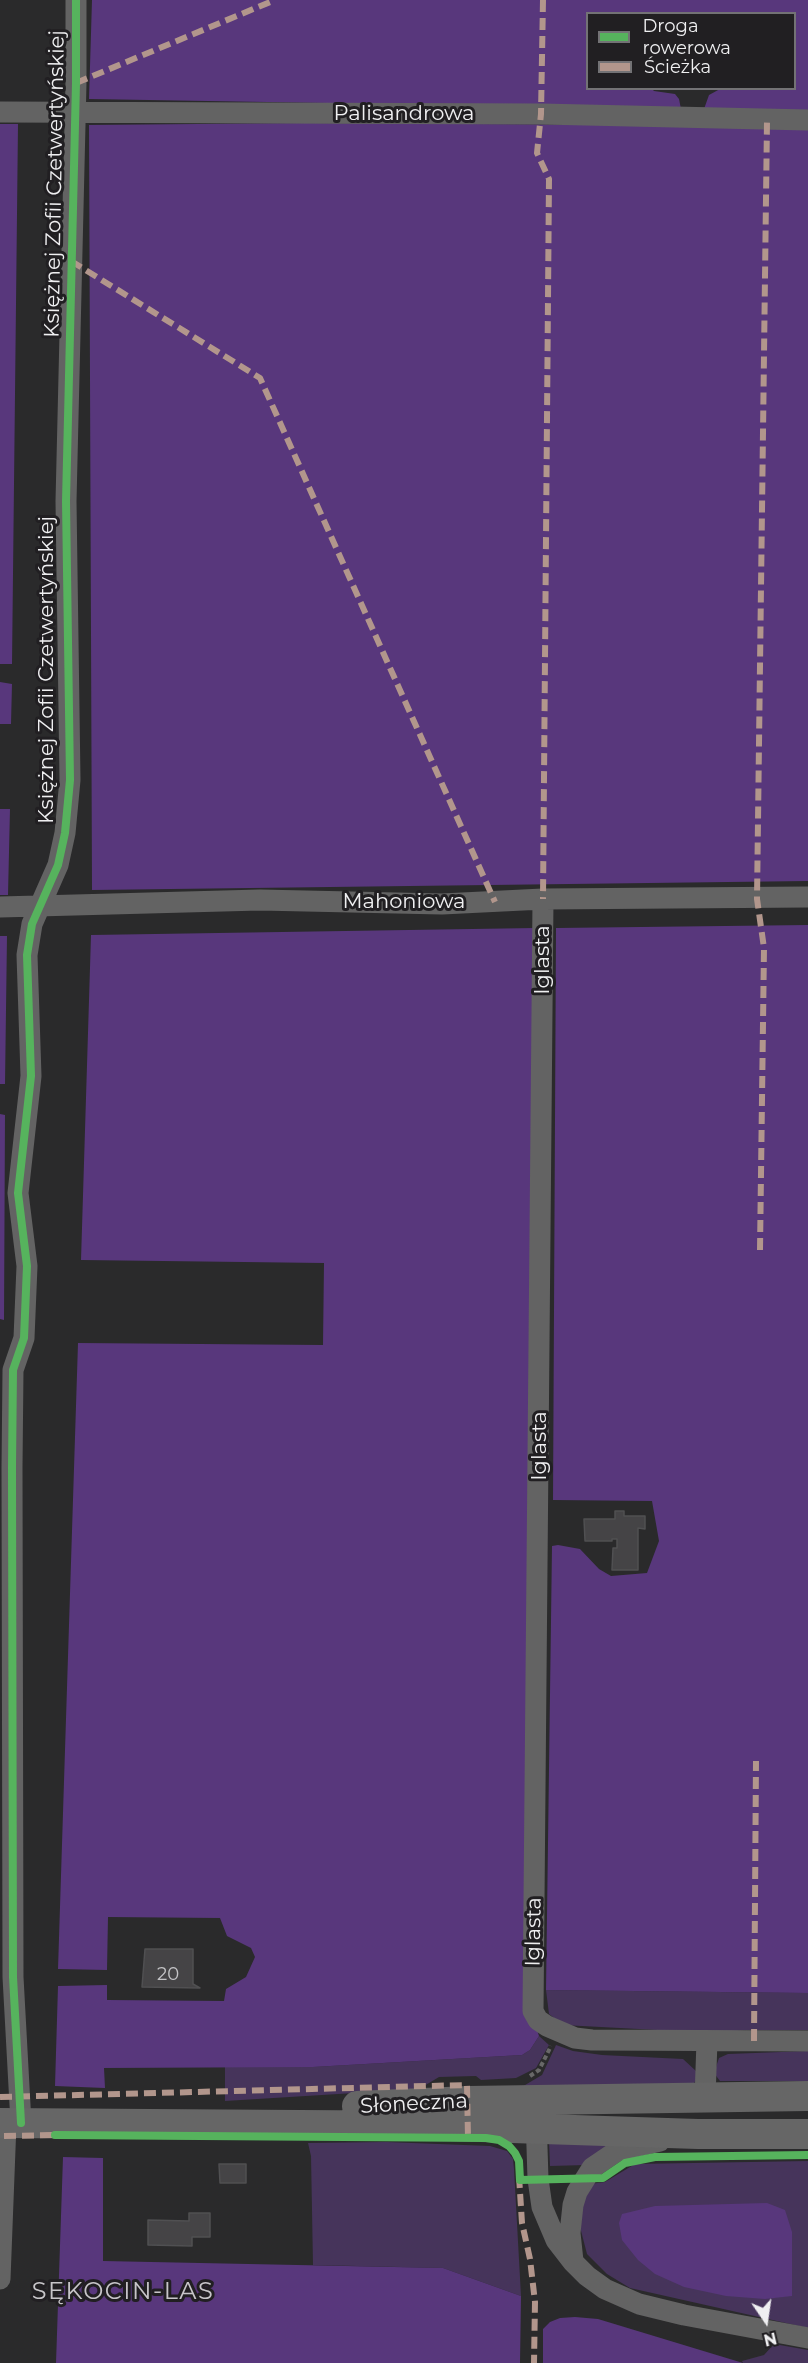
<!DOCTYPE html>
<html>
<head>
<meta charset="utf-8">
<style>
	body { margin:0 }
	#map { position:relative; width:808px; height:2363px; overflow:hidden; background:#2a2a2b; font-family:Montserrat,sans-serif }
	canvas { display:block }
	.legend { position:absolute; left:586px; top:12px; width:210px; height:78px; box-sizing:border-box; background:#211f22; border:2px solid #737275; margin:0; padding:8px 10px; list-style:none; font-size:18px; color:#efeff1 }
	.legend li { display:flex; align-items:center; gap:12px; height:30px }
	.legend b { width:30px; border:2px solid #737275 }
	.north { position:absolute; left:736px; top:2291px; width:60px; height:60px; -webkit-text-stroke:4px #211f22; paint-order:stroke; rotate:167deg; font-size:16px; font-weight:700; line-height:24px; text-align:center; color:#efeff1 }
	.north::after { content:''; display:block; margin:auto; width:21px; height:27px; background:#efeff1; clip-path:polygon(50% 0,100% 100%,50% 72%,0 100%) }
</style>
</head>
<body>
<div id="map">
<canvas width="808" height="2363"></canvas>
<ul class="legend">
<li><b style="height:8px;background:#56b35d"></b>Droga rowerowa</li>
<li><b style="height:8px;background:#b2968c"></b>Ścieżka</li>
</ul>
<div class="north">N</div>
</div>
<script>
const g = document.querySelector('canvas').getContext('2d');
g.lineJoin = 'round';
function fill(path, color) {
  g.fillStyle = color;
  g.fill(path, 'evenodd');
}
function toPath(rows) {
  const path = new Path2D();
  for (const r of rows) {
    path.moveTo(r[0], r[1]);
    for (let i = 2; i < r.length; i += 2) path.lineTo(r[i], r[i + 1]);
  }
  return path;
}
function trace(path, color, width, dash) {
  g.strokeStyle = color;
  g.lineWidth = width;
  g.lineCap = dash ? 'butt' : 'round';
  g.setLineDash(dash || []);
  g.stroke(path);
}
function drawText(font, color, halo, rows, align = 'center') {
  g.font = font + ' Montserrat,sans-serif';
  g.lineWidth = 6;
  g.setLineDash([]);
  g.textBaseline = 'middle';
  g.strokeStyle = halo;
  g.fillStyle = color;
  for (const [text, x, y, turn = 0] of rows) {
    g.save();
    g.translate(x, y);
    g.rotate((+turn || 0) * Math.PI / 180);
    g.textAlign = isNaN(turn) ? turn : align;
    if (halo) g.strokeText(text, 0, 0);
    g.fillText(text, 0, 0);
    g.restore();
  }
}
const green = toPath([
	[546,1990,808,1993,808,2030,745,2030,714,2033,563,2025,549,2014],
	[539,2036,549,2045,536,2068,516,2078,481,2080,476,2076,439,2077,419,2089,225,2101,225,2067,313,2067,522,2055,530,2050],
	[556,2045,573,2051,602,2055,683,2059,696,2071,696,2080,694,2083,520,2088,542,2075],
	[808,2051,808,2081,720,2081,714,2073,719,2058,728,2054],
	[614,2139,586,2165,550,2166,549,2140],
	[386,2142,490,2146,507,2151,513,2159,514,2169,521,2296,443,2268,313,2265,311,2156,308,2143],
	[808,2161,808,2328,630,2288,607,2274,587,2254,579,2223,581,2207,590,2184,605,2182,635,2164],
	[774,2344,808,2350,808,2363,743,2363,742,2361,764,2355]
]);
const forest = toPath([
	[92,0,808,0,808,111,704,109,709,95,720,89,794,88,794,14,588,14,588,88,652,89,654,91,675,94,679,99,681,109,89,99],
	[304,123,808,126,808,881,92,890,89,125],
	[0,124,18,124,12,664,0,664],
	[0,682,12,684,11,724,0,724],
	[0,809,10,809,8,895,0,895],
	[808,925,808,1993,546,1990,552,1546,558,1545,580,1549,599,1569,611,1576,647,1573,659,1541,652,1501,553,1500,556,928],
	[535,928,524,1989,539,2036,530,2050,522,2055,313,2067,104,2068,105,2088,55,2086,58,1986,107,1985,107,2000,224,2001,226,1989,246,1977,255,1957,251,1948,227,1936,220,1918,108,1917,107,1970,58,1969,78,1343,323,1345,324,1263,81,1260,91,935],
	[0,936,7,936,5,1084,0,1084],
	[0,1114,5,1115,4,1320,0,1319],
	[63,2157,103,2158,103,2261,443,2268,521,2296,520,2363,56,2363],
	[767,2203,785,2210,792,2232,792,2296,765,2299,726,2296,684,2287,655,2274,638,2260,622,2240,619,2223,622,2214,655,2206],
	[575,2317,598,2319,743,2363,543,2363,543,2329,550,2322,560,2318]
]);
const building = toPath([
	[615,1511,624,1511,624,1516,645,1516,645,1529,638,1528,638,1570,612,1570,613,1548,617,1548,617,1539,612,1539,612,1541,585,1541,584,1519,615,1519,615,1511],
	[145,1949,193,1949,193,1984,200,1988,142,1987,145,1949],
	[219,2164,246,2164,246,2183,220,2183,219,2164],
	[189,2213,210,2213,210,2237,192,2237,192,2246,148,2245,148,2220,189,2221,189,2213]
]);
const path = toPath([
	[530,2076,539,2070,551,2046]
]);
const minor = toPath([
	[0,112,541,114,808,120],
	[543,899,533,2011,538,2020,547,2026,575,2038,592,2040,808,2041],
	[0,907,260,900,442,904,543,899,808,897],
	[705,2098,707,2041],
	[536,2116,538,2179,542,2207,556,2240,573,2262,587,2276,605,2289,639,2304,684,2315,808,2338],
	[21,2123,13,1977,12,1467,13,1370,24,1338,27,1266,18,1193,31,1076,27,955,32,924,58,865,65,833,70,780,66,501,76,83,76,0],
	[573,2261,570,2233,573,2205,577,2192,592,2168,617,2151,660,2141],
	[0,2279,6,2123]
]);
const secondary = toPath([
	[357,2106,468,2101,808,2096],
	[0,2123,450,2126,698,2134,808,2134]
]);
const quiet = toPath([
	[543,0,541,114,537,153,549,179,543,899],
	[76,83,275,0],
	[71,261,260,378,495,902],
	[760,1250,764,948,757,899,767,121],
	[754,2041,756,1761],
	[0,2097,467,2085,468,2138],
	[4,2136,58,2135],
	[519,2176,522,2223,530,2259,535,2302,534,2363]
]);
const cycleway = toPath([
	[21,2123,13,1977,12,1467,13,1370,24,1338,27,1266,18,1193,31,1076,27,955,32,924,58,865,65,833,70,780,66,501,76,83,76,0],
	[55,2135,486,2138,499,2140,509,2146,515,2153,519,2161,520,2180,603,2178,625,2163,655,2157,808,2155]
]);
const numberNames = [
	["20",168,1975]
];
const streetNames = [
	["Palisandrowa",404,114],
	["Księżnej Zofii Czetwertyńskiej",55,184,-89],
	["Księżnej Zofii Czetwertyńskiej",47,670,-90],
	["Mahoniowa",404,902],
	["Iglasta",543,960,-90],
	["Iglasta",540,1446,-90],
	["Iglasta",534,1932,-89],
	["Słoneczna",414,2104,-3]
];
const quarterNames = [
	["SĘKOCIN-LAS",123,2292]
];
fill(green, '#46345b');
fill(forest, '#58377c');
fill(building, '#454446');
trace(building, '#505052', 1.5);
trace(path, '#686868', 4, [4.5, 3]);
trace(minor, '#636363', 21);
trace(secondary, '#666', 30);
trace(quiet, '#b2968c', 6, [12, 6]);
trace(cycleway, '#56b35d', 8);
drawText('18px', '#c4c4c6', null, numberNames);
drawText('21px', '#efeff1', '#211f22', streetNames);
g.letterSpacing = '1.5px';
drawText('24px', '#c7c5c9', '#211f22', quarterNames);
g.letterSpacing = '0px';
</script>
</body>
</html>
